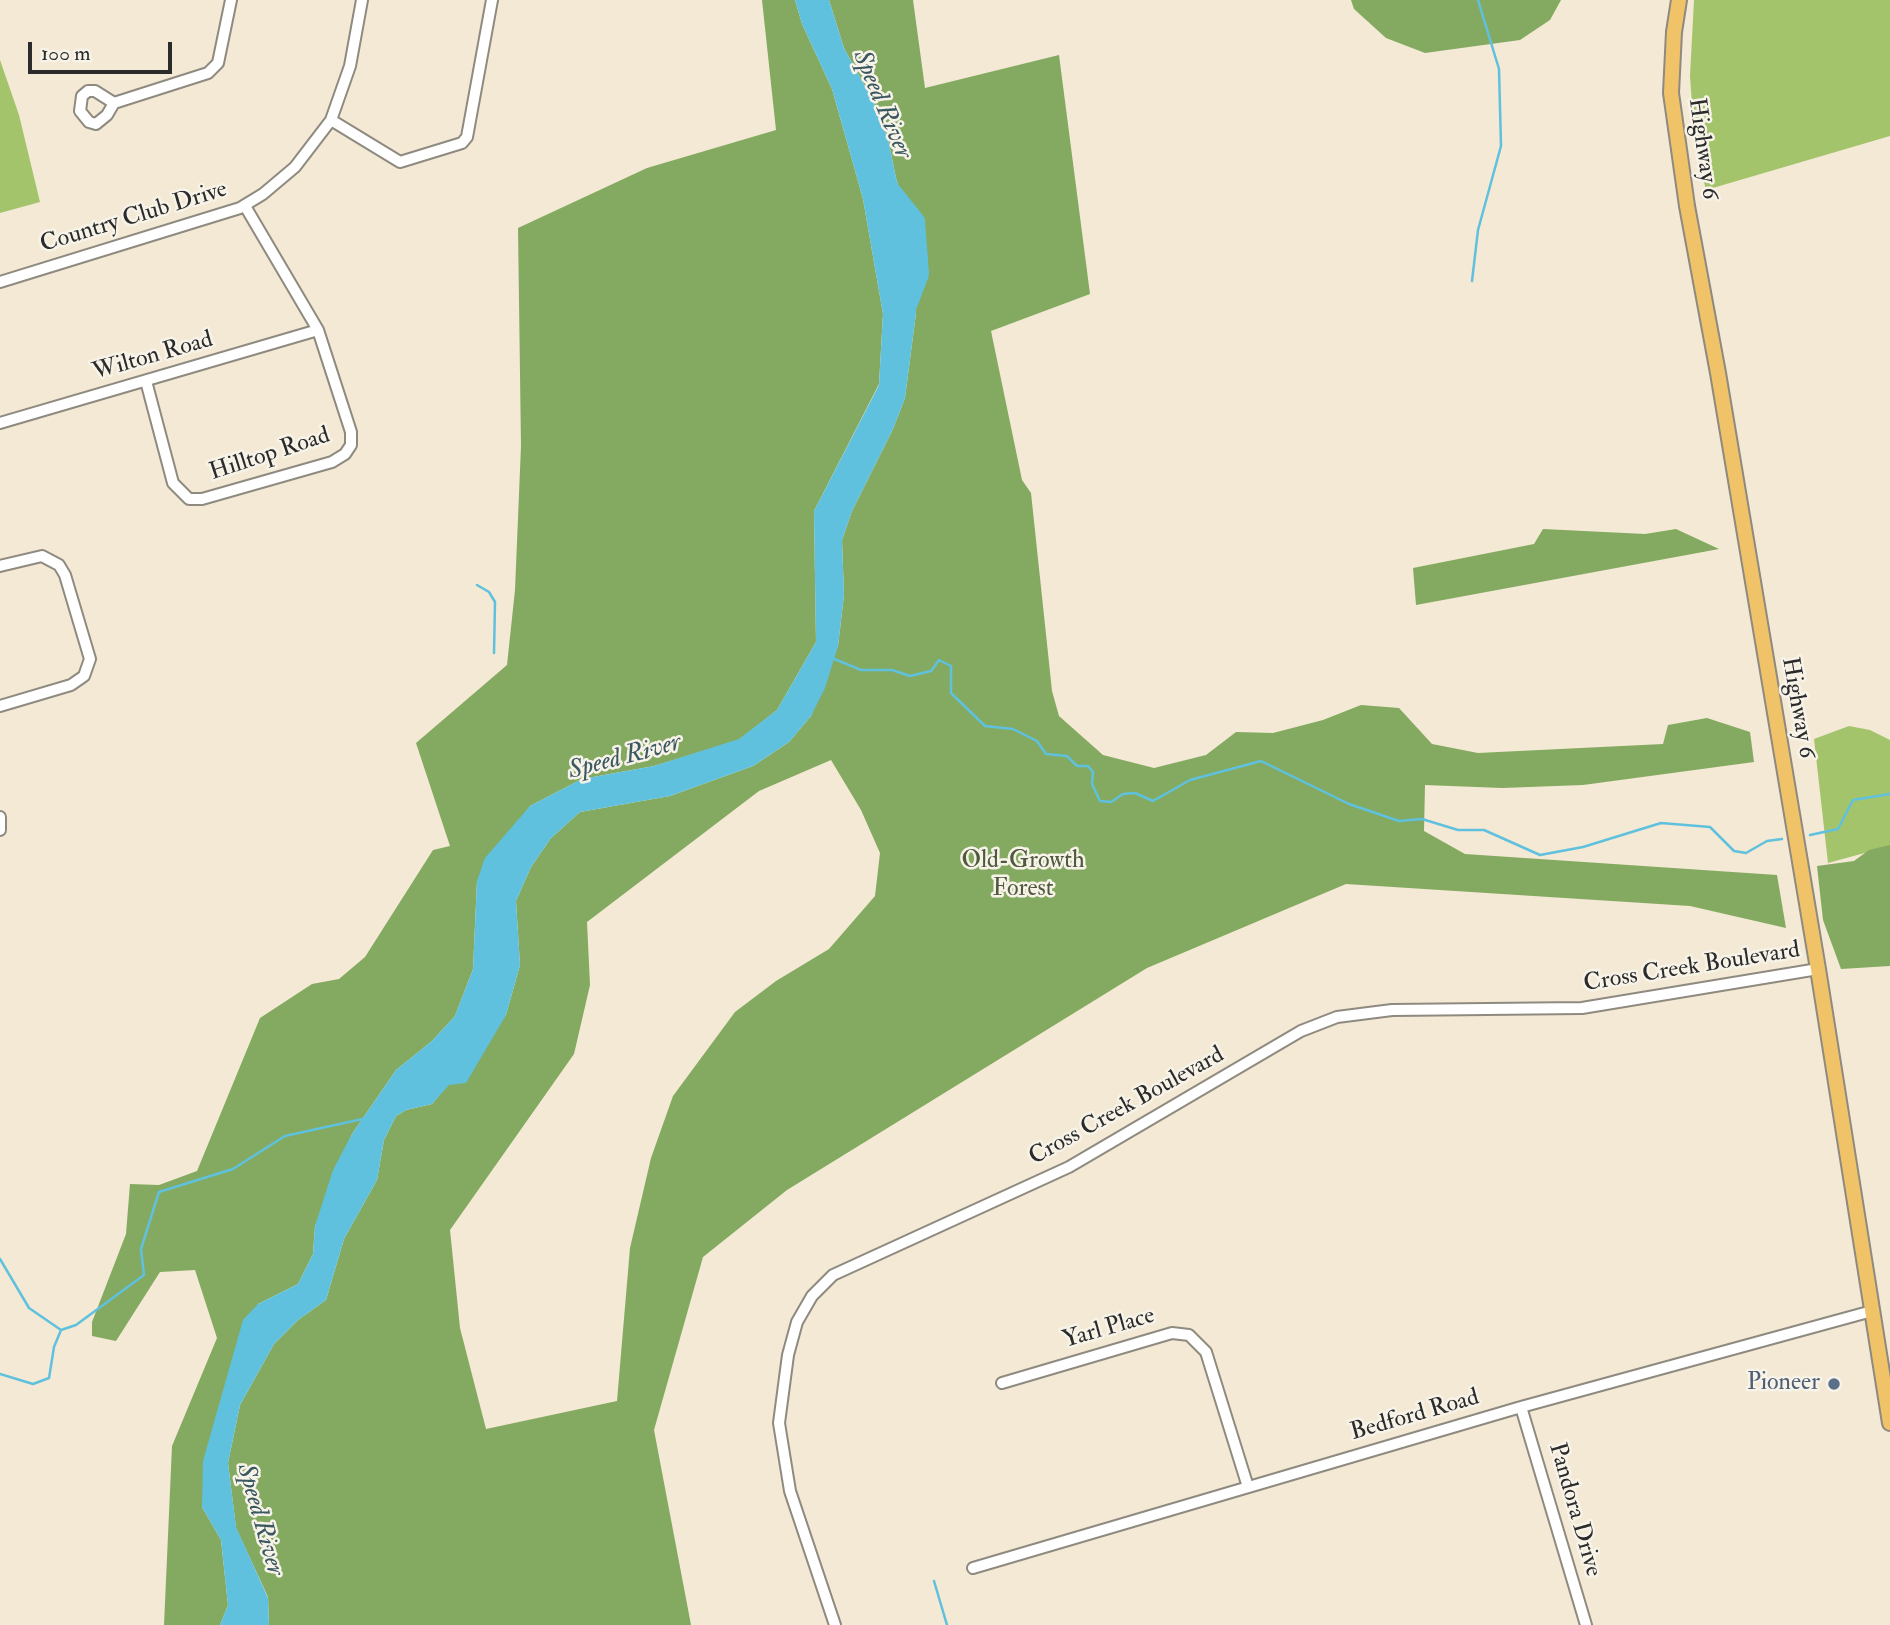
<!DOCTYPE html>
<html>
<head>
<meta charset="utf-8">
<style>
	body { margin:0 }
	#map { position:relative; width:1890px; height:1625px; overflow:hidden; background:#f3e9d4; font-family:"IM FELL Double Pica",serif }
	canvas { display:block }
	.scale { position:absolute; left:28px; top:42px; width:144px; height:32px; box-sizing:border-box; border:4px solid #2b2b2b; border-top:0; padding-left:9px; font-size:21px; line-height:24px; white-space:nowrap; color:#2b2b2b; -webkit-text-stroke:5px #f7f3e8; paint-order:stroke }
</style>
</head>
<body>
<div id="map">
<canvas width="1890" height="1625"></canvas>
<div class="scale">100 m</div>
</div>
<script>
const g = document.querySelector('canvas').getContext('2d');
g.lineJoin = 'round';
function fill(path, color) {
  g.fillStyle = color;
  g.fill(path, 'evenodd');
}
function toPath(rows) {
  const path = new Path2D();
  for (const r of rows) {
    path.moveTo(r[0], r[1]);
    for (let i = 2; i < r.length; i += 2) path.lineTo(r[i], r[i + 1]);
  }
  return path;
}
function trace(path, color, width, dash) {
  g.strokeStyle = color;
  g.lineWidth = width;
  g.lineCap = dash ? 'butt' : 'round';
  g.setLineDash(dash || []);
  g.stroke(path);
}
function drawText(font, color, halo, rows, align = 'center') {
  g.font = font + ' "IM FELL Double Pica",serif';
  g.lineWidth = 5;
  g.setLineDash([]);
  g.textBaseline = 'middle';
  g.strokeStyle = halo;
  g.fillStyle = color;
  for (const [text, x, y, turn = 0] of rows) {
    g.save();
    g.translate(x, y);
    g.rotate((+turn || 0) * Math.PI / 180);
    g.textAlign = isNaN(turn) ? turn : align;
    if (halo) g.strokeText(text, 0, 0);
    g.fillText(text, 0, 0);
    g.restore();
  }
}
const green = toPath([
	[1694,0,1890,0,1890,136,1706,190,1695,148,1690,76],
	[0,60,19,115,40,202,0,213],
	[1849,726,1870,730,1890,740,1890,846,1828,863,1814,739]
]);
const forest = toPath([
	[762,0,795,0,802,24,832,89,863,199,883,314,879,384,814,511,816,642,777,710,739,740,654,766,582,779,530,806,477,881,473,969,455,1016,432,1041,396,1070,352,1134,315,1226,313,1254,298,1284,258,1304,202,1507,221,1540,228,1605,220,1625,164,1625,172,1446,217,1338,195,1270,160,1272,116,1341,92,1336,92,1322,126,1234,130,1184,159,1185,197,1171,260,1018,312,984,339,979,365,957,433,850,450,846,416,743,507,665,515,590,521,446,518,228,647,168,776,130],
	[829,0,913,0,925,88,1059,55,1090,294,991,331,1022,480,1031,493,1052,691,1059,716,1103,755,1154,768,1206,755,1236,732,1273,733,1323,720,1361,705,1399,708,1432,744,1478,753,1663,744,1668,725,1707,718,1750,732,1754,762,1583,785,1502,788,1425,785,1424,831,1465,854,1777,875,1786,928,1690,906,1346,884,1147,968,787,1190,703,1257,654,1430,691,1625,269,1625,268,1597,236,1528,228,1463,240,1405,274,1344,298,1320,326,1300,344,1239,377,1180,384,1140,396,1116,406,1110,432,1104,506,1015,520,965,516,901,531,867,551,838,580,812,670,796,753,766,789,742,811,716,838,646,844,595,842,540,852,511,893,429,905,398,916,313,917,243,896,178,888,139,874,103,844,48],
	[831,760,861,810,880,853,875,896,829,949,776,981,735,1012,673,1096,651,1158,630,1248,617,1401,486,1429,460,1328,450,1230,574,1054,590,985,587,922,759,791],
	[1351,0,1561,0,1550,20,1520,40,1425,53,1386,38,1354,9],
	[1543,529,1645,534,1676,529,1719,549,1416,605,1413,568,1534,544],
	[1890,845,1890,966,1841,969,1823,920,1817,866,1854,861,1869,850]
]);
const water = toPath([
	[795,0,829,0,844,48,874,103,888,139,896,178,917,243,916,313,905,398,893,429,852,511,842,540,844,595,838,646,825,688,811,716,789,742,753,766,670,796,580,812,551,838,531,867,516,901,520,965,506,1015,466,1083,449,1085,432,1104,406,1110,396,1116,384,1140,377,1180,344,1239,326,1300,298,1320,274,1344,240,1405,228,1463,236,1527,268,1598,269,1625,220,1625,228,1605,221,1540,202,1507,203,1461,243,1320,258,1304,298,1284,313,1254,315,1226,333,1170,352,1134,396,1070,432,1041,455,1016,473,969,477,881,485,858,530,806,582,779,654,766,739,739,777,710,816,642,814,511,879,385,883,314,863,199,832,89,802,24]
]);
const stream = toPath([
	[1472,281,1478,230,1501,146,1499,69,1478,0],
	[477,585,489,592,495,602,494,653],
	[832,658,861,670,892,670,910,676,931,671,939,660,951,666,951,693,985,726,1013,729,1037,741,1046,754,1067,756,1077,766,1088,766,1093,772,1092,784,1100,801,1111,802,1123,794,1135,793,1153,801,1190,780,1261,761,1349,804,1399,821,1422,819,1458,830,1484,830,1540,855,1583,847,1661,823,1710,827,1734,851,1746,853,1767,841,1782,839],
	[1810,835,1838,829,1853,800,1890,794],
	[0,1259,29,1308,61,1330],
	[0,1374,33,1384,49,1378,54,1347,61,1330,76,1325,144,1275,141,1249,159,1192,233,1169,285,1136,367,1118],
	[934,1581,947,1625]
]);
const river = toPath([
	[892,191,916,221,920,274,909,303]
]);
const minor = toPath([
	[88,91,95,91,114,103,107,115,96,124,89,122,80,111,82,96,88,91],
	[114,103,208,73,218,63,231,0],
	[331,120,400,162,462,143,467,137,492,0],
	[0,282,240,208,263,194,295,167,331,120,350,66,362,0],
	[146,381,173,483,189,499,202,499,332,462,345,454,351,445,351,432,318,330,245,206],
	[0,423,318,330],
	[0,566,42,556,59,565,65,575,90,659,84,676,71,685,0,706],
	[0,817,0,830],
	[1002,1383,1172,1333,1189,1335,1206,1352,1248,1487],
	[1521,1407,1586,1625],
	[973,1568,1521,1407,1872,1311],
	[835,1625,790,1491,779,1423,788,1355,797,1322,812,1296,833,1275,1069,1167,1301,1031,1337,1017,1392,1010,1582,1008,1818,969]
]);
const major = toPath([
	[1679,0,1674,32,1671,93,1687,206,1718,373,1818,969,1890,1423]
]);
const markers = [
	[1834,1384,7,"#5c6f8a"]
];
const streetNames = [
	["Highway 6",1702,149,82],
	["Country Club Drive",134,218,-17],
	["Wilton Road",153,357,-16],
	["Hilltop Road",270,455,-18],
	["Highway 6",1797,708,80],
	["Cross Creek Boulevard",1692,968,-9],
	["Cross Creek Boulevard",1127,1107,-29],
	["Yarl Place",1109,1329,-16],
	["Bedford Road",1415,1416,-16],
	["Pandora Drive",1574,1510,74]
];
const parkNames = [
	["Old-Growth",1023,862],
	["Forest",1023,890]
];
const serviceNames = [
	["Pioneer",1820,1384]
];
const waterNames = [
	["Speed River",881,105,67],
	["Speed River",625,758,-15],
	["Speed River",259,1520,74]
];
fill(green, '#a4c46c');
fill(forest, '#83aa60');
fill(water, '#60c1de');
trace(stream, '#60c1de', 2.5);
trace(river, '#60c1de', 18);
trace(minor, '#8f8a80', 14);
trace(major, '#8f8a80', 18);
trace(minor, '#fff', 10);
trace(major, '#f1c369', 14);
for (const [x, y, r, color] of markers) {
  const dot = new Path2D();
  dot.arc(x, y, r, 0, 2 * Math.PI);
  g.fillStyle = color;
  g.fill(dot);
  trace(dot, '#f7f3e8', 2.5);
}
drawText('24px', '#2b2b2b', '#f7f3e8', streetNames);
drawText('24px', '#4f593e', '#f7f3e8', parkNames);
drawText('24px', '#4e5e75', '#f7f3e8', serviceNames, 'right');
drawText('italic 26px', '#3b5861', '#f7f3e8', waterNames);
</script>
</body>
</html>
